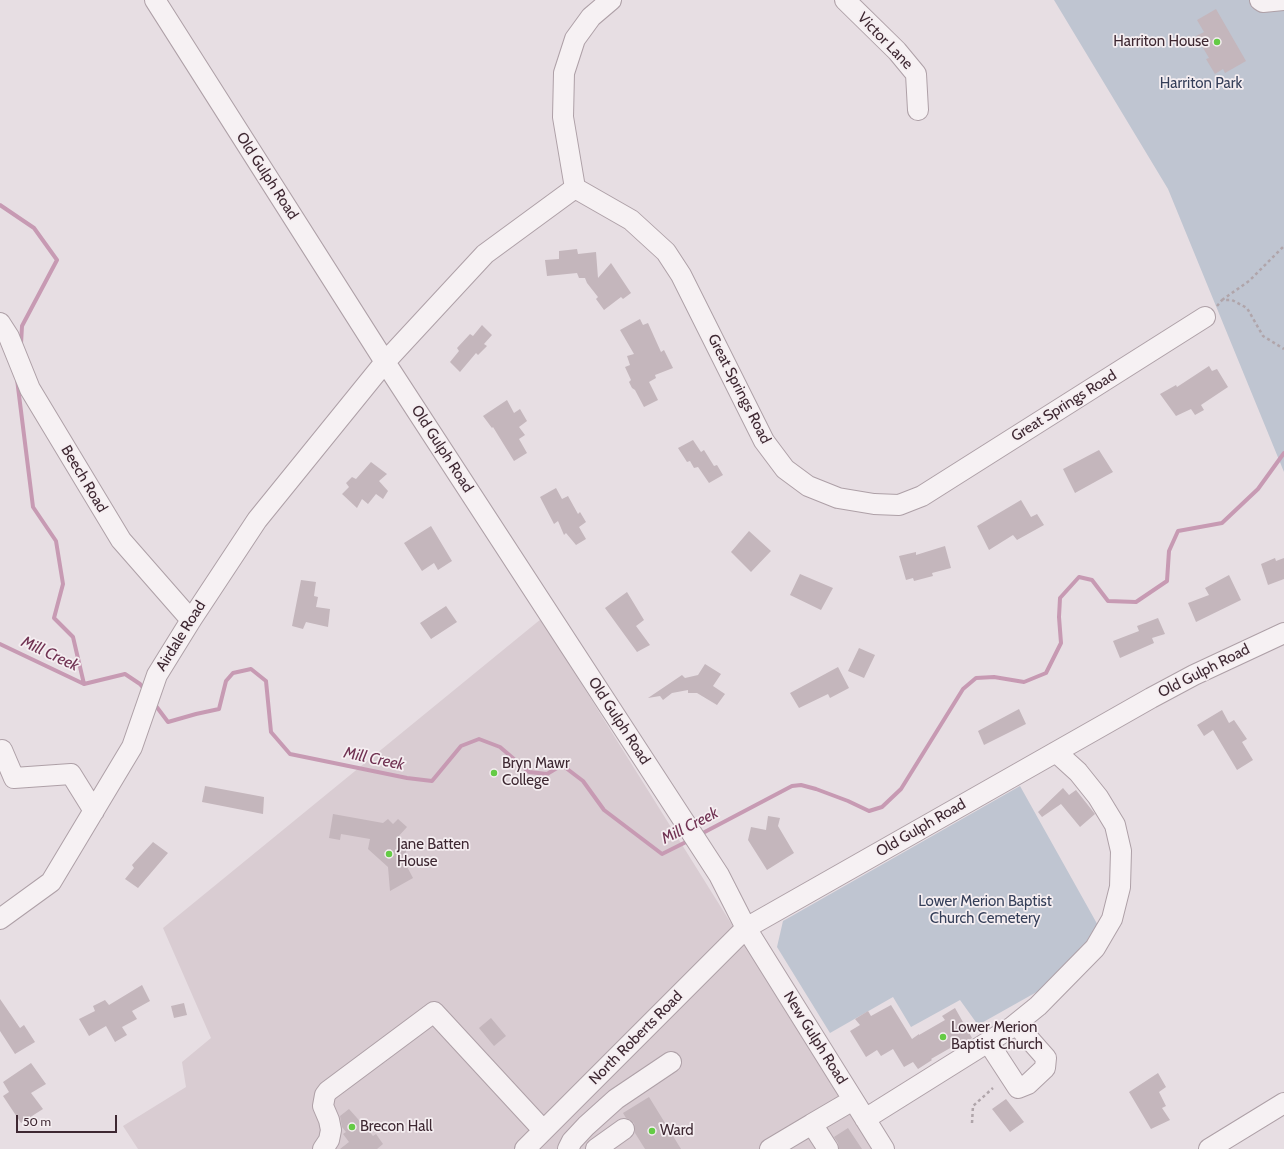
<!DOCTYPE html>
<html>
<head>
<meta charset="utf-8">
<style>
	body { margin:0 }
	#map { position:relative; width:1284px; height:1149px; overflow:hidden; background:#e7dee3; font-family:Cabin,sans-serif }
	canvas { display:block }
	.scale { position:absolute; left:16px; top:1115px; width:101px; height:18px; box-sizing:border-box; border:2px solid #3e2832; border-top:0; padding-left:5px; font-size:12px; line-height:14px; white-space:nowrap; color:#3e2832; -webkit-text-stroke:3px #f5eef1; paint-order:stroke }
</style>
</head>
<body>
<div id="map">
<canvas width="1284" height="1149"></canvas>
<div class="scale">50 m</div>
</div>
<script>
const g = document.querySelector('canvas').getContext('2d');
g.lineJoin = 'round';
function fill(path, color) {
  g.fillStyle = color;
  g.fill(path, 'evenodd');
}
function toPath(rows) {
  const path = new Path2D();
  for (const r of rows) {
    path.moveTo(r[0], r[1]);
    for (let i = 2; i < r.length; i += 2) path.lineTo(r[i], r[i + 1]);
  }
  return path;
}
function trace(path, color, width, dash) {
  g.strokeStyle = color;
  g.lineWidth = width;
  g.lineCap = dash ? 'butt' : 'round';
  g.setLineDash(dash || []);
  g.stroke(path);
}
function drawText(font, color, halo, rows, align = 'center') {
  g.font = font + ' Cabin,sans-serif';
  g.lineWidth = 3.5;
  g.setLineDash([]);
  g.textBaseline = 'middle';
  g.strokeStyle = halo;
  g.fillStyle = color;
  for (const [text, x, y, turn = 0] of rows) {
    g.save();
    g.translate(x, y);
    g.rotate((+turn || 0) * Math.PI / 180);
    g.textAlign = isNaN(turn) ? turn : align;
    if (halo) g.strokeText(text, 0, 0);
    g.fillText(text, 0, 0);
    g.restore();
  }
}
const built = toPath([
	[541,619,872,1149,138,1149,123,1126,186,1087,182,1062,211,1038,163,928]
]);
const green = toPath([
	[1054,0,1284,0,1284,472,1168,189],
	[1020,786,1100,929,1042,989,978,1025,960,1000,911,1027,893,997,830,1033,777,947,783,921]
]);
const stream = toPath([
	[0,205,34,228,57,260,22,326,21,344],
	[17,379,33,507,56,541,63,584,54,618,73,637,84,684],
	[0,644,84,684,125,674,140,684,145,690],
	[153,702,168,722,196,714,219,709,226,681,233,673,251,669,266,681,271,732,290,754,407,778,432,781,461,746,479,739,500,747,529,772,547,774,562,765,583,781,604,810,662,854,690,840],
	[699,835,792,786,801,785,816,789,848,801,869,811,882,807,901,789,963,689,976,678,994,677,1024,682,1046,673,1061,643,1059,617,1060,598,1079,577,1092,580,1108,601,1136,602,1167,581,1169,551,1178,531,1222,523,1258,489,1284,453]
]);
const building = toPath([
	[1216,9,1246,61,1225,73,1223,69,1215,74,1206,59,1209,58,1196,36,1204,32,1197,20],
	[577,249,578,254,596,252,598,278,611,263,631,293,623,299,621,297,604,310,596,299,598,297,587,283,585,278,579,278,577,273,547,276,545,260,559,259,559,251],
	[640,319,643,325,648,323,661,352,664,350,673,368,655,375,656,378,649,382,658,400,644,407,635,390,632,388,629,382,631,380,625,367,630,365,627,356,634,354,620,330],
	[482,325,492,335,484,344,487,346,478,355,476,353,460,372,450,362,459,351,457,348,470,334,473,336],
	[1209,366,1212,371,1217,369,1228,387,1201,405,1204,410,1195,415,1191,409,1176,416,1160,394,1176,385,1177,387],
	[507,400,514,413,520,409,527,421,519,427,525,435,519,439,527,453,514,461,493,427,492,428,483,416],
	[693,440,701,452,704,450,714,466,717,465,723,475,709,483,698,467,694,468,690,461,687,462,678,448],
	[1099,450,1113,472,1075,493,1063,469],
	[371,462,387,474,379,481,388,491,383,499,376,494,368,504,362,499,357,508,342,494,349,487,346,483,352,477,356,479],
	[556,488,562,499,568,496,578,514,580,512,586,522,579,527,586,539,576,545,566,533,564,535,558,521,554,524,540,497],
	[1021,500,1031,517,1037,514,1044,525,1017,540,1013,535,989,550,977,526],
	[431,526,452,561,438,570,434,563,422,571,404,543],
	[749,531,771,551,751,572,731,552],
	[945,546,951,568,932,573,933,576,914,581,913,578,906,580,899,556,916,552,916,555],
	[1275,558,1276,561,1284,558,1284,579,1268,585,1261,564],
	[800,574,833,588,821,610,790,595],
	[1229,575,1241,600,1196,622,1188,603,1209,595,1205,588],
	[301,580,316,582,314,596,318,597,316,607,330,609,328,627,306,622,303,629,292,626],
	[627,592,644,620,636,626,650,645,637,652,605,608],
	[446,606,457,622,431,639,420,623],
	[1158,618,1165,634,1152,638,1154,643,1120,658,1113,641,1139,631,1137,626],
	[859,648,875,655,864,678,848,671],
	[705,664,721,674,713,686,725,694,717,705,697,693,688,693,688,690,672,693,663,700,660,696,648,698,682,675,685,678,698,675],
	[838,667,849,688,830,698,828,694,799,708,790,693],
	[1019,709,1026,724,984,745,978,731],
	[1222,710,1229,723,1234,720,1247,739,1242,742,1253,760,1237,770,1213,730,1204,736,1197,725],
	[205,786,264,797,263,814,202,802],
	[1063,788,1069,795,1076,790,1095,814,1080,827,1061,804,1042,817,1038,812],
	[333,814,383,823,388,819,393,824,398,819,407,827,396,839,407,849,403,859,413,878,390,891,388,867,368,849,370,839,341,834,340,840,329,838],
	[768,816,780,818,778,826,794,853,767,870,748,840,751,827,766,830],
	[153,842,168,853,138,888,125,879,134,868,132,865],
	[142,985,150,1001,132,1011,137,1019,122,1027,127,1035,115,1042,106,1026,89,1036,79,1019,95,1011,93,1006,105,1000,109,1005],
	[0,999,20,1028,24,1025,35,1042,15,1054,0,1031],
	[184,1003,187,1015,174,1018,171,1006],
	[891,1005,912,1039,919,1034,919,1035,945,1020,942,1016,955,1008,972,1038,961,1046,959,1043,931,1059,932,1060,918,1069,913,1062,904,1067,893,1049,881,1056,877,1050,866,1057,850,1031,860,1025,855,1019,868,1011,871,1016],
	[491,1018,506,1036,494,1046,479,1028],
	[31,1063,46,1084,31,1093,43,1109,21,1123,3,1096,9,1092,3,1082],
	[1158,1073,1166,1087,1159,1092,1166,1106,1162,1108,1170,1120,1151,1129,1129,1092],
	[649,1097,681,1149,645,1149,635,1133,635,1128,634,1123,629,1119,626,1118,623,1113],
	[1006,1099,1024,1122,1010,1132,992,1109],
	[349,1109,373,1136,376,1134,383,1144,377,1149,340,1149,349,1142,343,1134,346,1132,342,1127,340,1116],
	[848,1128,862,1149,839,1149,838,1143,834,1137]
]);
const path = toPath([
	[1222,300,1249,281,1284,246],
	[1217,306,1222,300,1232,300,1247,308,1263,336,1284,349],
	[972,1123,973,1106,993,1088]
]);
const minor = toPath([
	[155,0,385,362,719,875,746,928,884,1149],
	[845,0,897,51,916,74,918,110],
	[1260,0,1263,2,1284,0],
	[575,188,631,220,666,252,681,275,764,441,785,469,808,486,838,498,874,504,899,505,922,496,1205,317],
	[575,188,563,117,564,73,575,39,591,17,611,0],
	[0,323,9,337,30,389,121,540,191,620],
	[2,750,14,778,71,774,94,811],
	[0,919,51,882,132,747,157,675,191,620,257,520,385,362,485,254,575,188],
	[988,1042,1018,1088,1028,1084,1045,1068,1046,1058,1016,1024],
	[865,1119,1012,1027,1038,1006,1095,948,1112,919,1120,887,1121,851,1115,825,1098,797,1078,772,1056,752],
	[323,1149,329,1140,331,1130,329,1120,323,1106,325,1095,328,1091,434,1012,543,1130],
	[525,1149,746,928,1151,698,1194,675,1284,633],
	[568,1149,572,1141,586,1126,616,1099,671,1062],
	[596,1149,624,1129],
	[770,1149,812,1124],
	[828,1149,812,1124,853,1100],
	[1209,1149,1284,1103]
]);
const markers = [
	[1217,42,4,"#64cb45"],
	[494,773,4,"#64cb45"],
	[389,854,4,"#64cb45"],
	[943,1037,4,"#64cb45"],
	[352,1127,4,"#64cb45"],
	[652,1131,4,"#64cb45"]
];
const streetNames = [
	["Victor Lane",885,41,46],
	["Old Gulph Road",267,176,57],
	["Great Springs Road",739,389,63],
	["Great Springs Road",1064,406,-32],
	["Old Gulph Road",442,449,57],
	["Beech Road",84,479,59],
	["Airdale Road",181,636,-58],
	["Old Gulph Road",1204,671,-27],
	["Old Gulph Road",619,721,57],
	["Old Gulph Road",921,828,-30],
	["North Roberts Road",636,1038,-45],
	["New Gulph Road",815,1038,58]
];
const poiNames = [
	["Harriton House",1209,42,"right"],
	["Bryn Mawr",502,764],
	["College",502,781],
	["Jane Batten",397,845],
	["House",397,862],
	["Lower Merion",951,1028],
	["Baptist Church",951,1045],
	["Brecon Hall",360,1127],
	["Ward",660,1131]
];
const parkNames = [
	["Harriton Park",1201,84],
	["Lower Merion Baptist",985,902],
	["Church Cemetery",985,919]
];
const waterNames = [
	["Mill Creek",50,654,25],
	["Mill Creek",374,759,12],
	["Mill Creek",690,826,-27]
];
fill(built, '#d9ccd2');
fill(green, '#bfc5d1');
trace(stream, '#c79ab3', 4);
fill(building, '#c4b6bc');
trace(minor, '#aea0a7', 22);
trace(path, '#b0a5aa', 2.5, [3, 3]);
trace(minor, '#f6f1f3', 20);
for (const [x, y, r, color] of markers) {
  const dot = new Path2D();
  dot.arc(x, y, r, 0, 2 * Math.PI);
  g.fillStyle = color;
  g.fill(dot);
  trace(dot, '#f5eef1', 1.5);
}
drawText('15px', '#3e2832', '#f5eef1', streetNames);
drawText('15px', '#3e2832', '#f5eef1', poiNames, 'left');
drawText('15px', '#353f59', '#f5eef1', parkNames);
drawText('italic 16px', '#713353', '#f5eef1', waterNames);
</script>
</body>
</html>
